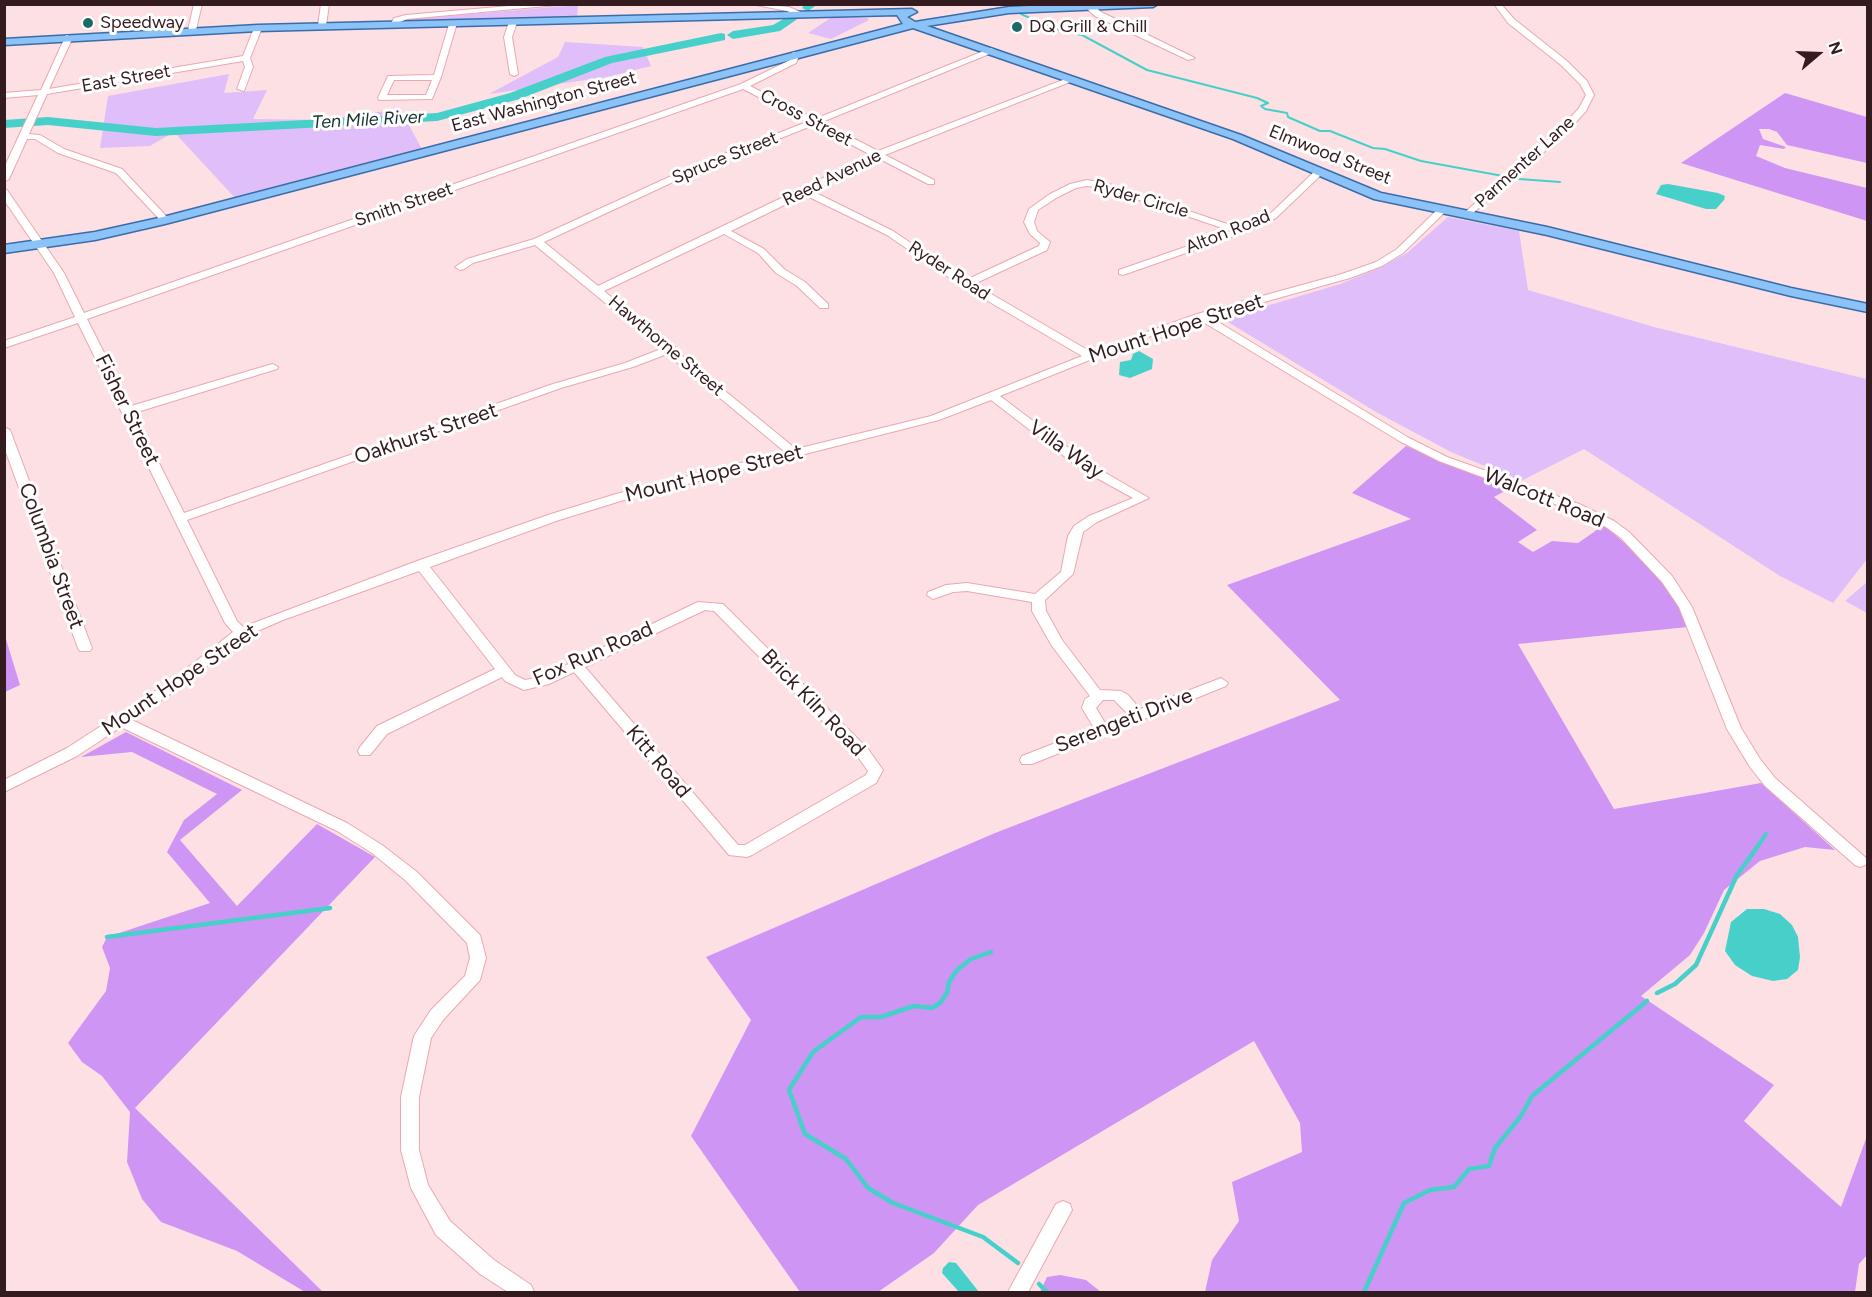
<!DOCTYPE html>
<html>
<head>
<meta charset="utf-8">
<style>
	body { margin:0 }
	#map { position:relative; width:1872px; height:1297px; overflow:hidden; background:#fde0e3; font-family:Figtree,sans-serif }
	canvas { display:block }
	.frame { position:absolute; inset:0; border:6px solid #341b1f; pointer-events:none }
	.north { position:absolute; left:1788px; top:24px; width:60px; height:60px; -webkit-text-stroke:4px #fff; paint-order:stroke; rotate:71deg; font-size:16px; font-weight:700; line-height:24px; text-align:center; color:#341b1f }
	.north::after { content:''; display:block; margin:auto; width:21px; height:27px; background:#341b1f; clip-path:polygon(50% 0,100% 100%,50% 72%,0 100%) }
</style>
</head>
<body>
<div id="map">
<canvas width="1872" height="1297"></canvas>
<div class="frame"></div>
<div class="north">N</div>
</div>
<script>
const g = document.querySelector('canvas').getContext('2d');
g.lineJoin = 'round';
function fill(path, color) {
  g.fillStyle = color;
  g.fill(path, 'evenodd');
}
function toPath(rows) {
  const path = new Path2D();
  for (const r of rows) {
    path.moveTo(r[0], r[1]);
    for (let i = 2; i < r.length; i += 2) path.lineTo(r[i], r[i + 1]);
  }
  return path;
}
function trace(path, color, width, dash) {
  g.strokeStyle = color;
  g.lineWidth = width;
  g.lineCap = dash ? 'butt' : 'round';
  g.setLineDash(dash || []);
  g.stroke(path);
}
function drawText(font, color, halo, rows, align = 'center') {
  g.font = font + ' Figtree,sans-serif';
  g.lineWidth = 6;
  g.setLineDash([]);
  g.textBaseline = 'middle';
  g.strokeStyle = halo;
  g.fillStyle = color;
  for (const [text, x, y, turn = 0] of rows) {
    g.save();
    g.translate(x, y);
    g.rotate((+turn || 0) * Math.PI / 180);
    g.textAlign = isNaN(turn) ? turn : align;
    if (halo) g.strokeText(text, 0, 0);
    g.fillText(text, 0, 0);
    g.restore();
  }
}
const green = toPath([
	[578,5,577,18,401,22,412,19],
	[832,17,867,18,869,20,831,39,808,33],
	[565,42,643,47,651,66,607,77,489,94,558,57],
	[229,74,224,93,267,90,253,119,321,120,400,109,423,151,347,169,338,174,296,185,254,192,236,199,174,132,150,146,100,148,108,96],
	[1448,217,1519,231,1528,290,1654,327,1867,379,1867,559,1833,603,1780,576,1584,449,1521,481,1451,452,1376,412,1223,319,1340,284,1377,269,1407,253],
	[1867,582,1867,613,1845,601]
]);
const forest = toPath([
	[1785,93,1867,117,1867,163,1787,145,1777,132,1769,129,1759,129,1763,139,1786,147,1784,149,1760,145,1756,156,1785,168,1867,188,1867,221,1681,163],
	[1406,446,1512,487,1494,497,1537,530,1518,542,1533,552,1552,541,1578,543,1604,525,1638,555,1674,597,1688,627,1518,644,1614,809,1761,783,1835,850,1805,847,1760,861,1724,890,1704,933,1690,955,1641,996,1774,1085,1744,1121,1841,1207,1867,1136,1867,1255,1859,1264,1855,1292,1205,1292,1212,1260,1239,1221,1232,1182,1302,1152,1300,1123,1254,1041,978,1205,934,1253,878,1292,800,1292,691,1136,751,1020,706,957,995,833,1340,700,1227,585,1411,519,1352,493],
	[5,636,20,685,5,692,4,692],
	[126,732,242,790,180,840,237,906,317,824,375,857,135,1108,323,1292,305,1292,237,1251,161,1222,142,1199,127,1162,130,1112,102,1076,82,1062,68,1043,106,991,110,968,102,947,107,937,210,903,167,852,184,820,217,794,132,752,81,757],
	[1060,1275,1086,1280,1101,1292,1040,1292,1047,1277]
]);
const water = toPath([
	[1668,184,1718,193,1725,196,1724,200,1716,209,1706,209,1656,194,1661,185],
	[1139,351,1153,359,1152,369,1130,378,1119,375,1120,362,1131,360,1133,354],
	[1747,909,1764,909,1780,914,1792,925,1798,937,1800,957,1798,970,1787,979,1773,981,1752,976,1735,965,1725,951,1731,922],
	[949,1262,956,1263,979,1292,959,1292,942,1273,943,1268]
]);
const streamFar2 = toPath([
	[1021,14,1055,29,1082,35,1147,70,1257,98,1268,103,1261,106,1265,109,1287,113,1288,117,1320,131,1330,131,1373,148,1385,149,1421,161,1503,176],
	[1519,179,1560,182]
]);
const streamFar1 = toPath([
	[1757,847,1766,834]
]);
const stream = toPath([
	[107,937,330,908],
	[991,952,971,959,957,970,949,982,947,993,940,1003,932,1008,914,1006,881,1017,861,1017,813,1052,789,1090,805,1134,846,1159,868,1188,893,1203,983,1237,1018,1263],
	[1657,993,1675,984,1696,965,1737,875,1758,846],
	[1039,1284,1047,1292],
	[1364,1292,1404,1203,1430,1190,1454,1187,1469,1169,1489,1166,1495,1148,1521,1116,1532,1096,1647,1001]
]);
const river = toPath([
	[818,4,808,11,802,8,805,4,818,4],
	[792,14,798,18,796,20,780,31,733,39,727,35,733,31,773,25,792,14],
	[721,33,725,34,725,40,612,63,520,99,437,121,156,136,48,125,4,128,4,120,48,117,156,128,437,113,510,93,605,57,721,33]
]);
const minor = toPath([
	[194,4,202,4,196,30,192,32,188,30,194,4],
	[321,4,329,4,326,26,322,28,318,26,321,4],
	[532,4,568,4,407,19,400,22,397,27,390,25,394,18,406,15,532,4],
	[751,4,789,7,805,14,801,16,787,11,751,4],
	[1086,4,1092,4,1101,12,1195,58,1188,60,1095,16,1086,8,1086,4],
	[1494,4,1501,4,1514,19,1567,61,1587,81,1594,95,1586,111,1565,134,1467,218,1462,215,1464,213,1559,130,1579,108,1586,95,1580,84,1561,65,1508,23,1494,4],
	[513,20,517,22,512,37,518,74,514,76,510,74,504,37,509,22,513,20],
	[450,21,457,23,441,77,432,99,379,100,378,98,388,76,434,75,450,21],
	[394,80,432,80,426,95,387,95,394,80],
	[258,26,262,28,250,58,253,67,244,91,237,89,245,67,243,61,47,94,29,134,40,135,64,149,122,169,168,218,168,222,162,222,116,173,58,153,35,139,27,139,9,179,4,182,4,168,38,95,4,98,4,93,41,90,66,35,73,37,49,89,243,56,254,28,258,26],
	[991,48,995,50,994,52,822,122,878,151,1068,78,1075,80,885,155,934,180,934,184,928,184,878,158,812,191,893,231,966,280,1039,246,1040,243,1030,234,1024,222,1029,209,1050,194,1070,184,1087,180,1109,184,1239,228,1270,214,1316,170,1322,170,1322,174,1276,218,1243,233,1123,275,1119,274,1119,270,1231,231,1104,188,1087,186,1076,188,1056,198,1038,210,1034,222,1037,231,1050,242,1047,250,974,284,1091,352,1197,314,1342,274,1376,262,1397,249,1439,208,1445,208,1445,212,1403,253,1382,266,1350,278,1210,317,1409,438,1447,457,1579,504,1614,521,1629,532,1672,576,1692,607,1741,728,1760,759,1775,778,1865,857,1868,861,1865,865,1860,867,1855,865,1765,786,1750,767,1727,729,1679,607,1662,582,1621,538,1606,527,1571,510,1439,461,1401,442,1200,320,1142,339,1000,396,1090,464,1149,498,1097,522,1083,532,1073,574,1045,600,1046,611,1062,640,1100,690,1121,691,1128,695,1140,709,1216,680,1221,678,1228,683,1226,686,1032,764,1022,764,1020,760,1022,756,1094,728,1082,708,1085,699,1090,696,1052,646,1032,611,1032,602,967,591,953,592,933,599,927,595,928,592,946,585,967,583,1035,594,1061,572,1068,536,1074,526,1089,516,1133,498,1082,470,991,400,939,420,624,500,559,520,430,567,515,675,525,680,541,677,698,602,723,604,868,749,883,770,876,783,752,855,747,857,729,855,574,672,549,684,524,690,505,681,502,677,387,734,370,755,360,755,358,751,360,747,377,726,495,669,419,571,283,620,246,636,182,686,132,720,347,823,382,845,417,872,480,935,486,958,480,980,443,1020,431,1038,419,1097,419,1150,428,1185,450,1221,494,1260,531,1285,534,1292,508,1292,480,1274,436,1235,411,1188,401,1150,401,1097,414,1036,431,1010,465,976,470,958,467,943,405,880,372,853,337,831,121,727,77,756,4,792,4,780,67,748,172,680,233,632,225,623,78,323,4,348,4,341,75,317,54,273,4,200,4,189,7,190,64,273,84,313,741,84,790,60,793,52,800,54,796,63,750,86,815,119,991,48],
	[743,89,807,122,693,166,534,239,467,259,455,267,460,270,464,269,473,263,535,245,661,349,625,363,553,384,184,513,134,413,277,369,278,367,273,364,269,365,131,406,87,319,743,89],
	[814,125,871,155,598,286,544,242,699,170,814,125],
	[805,195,887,235,957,283,1082,356,931,416,796,449,675,350,675,347,670,346,604,291,724,234,758,253,776,273,797,286,820,308,828,308,828,304,805,282,784,269,764,249,731,231,805,195],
	[667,354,785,452,616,494,551,514,417,561,243,627,237,621,187,520,561,388,633,367,667,354],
	[705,610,714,611,858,757,868,771,866,775,745,845,738,845,585,667,705,610],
	[1103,700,1114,700,1128,714,1105,723,1096,708,1103,700],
	[4,427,10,430,92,648,90,651,80,651,78,648,4,447,4,427],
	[1063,1201,1070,1204,1072,1210,1028,1292,1008,1292,1056,1204,1063,1201]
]);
const major = toPath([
	[1069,4,1158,4,1153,7,1009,13,927,26,1241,135,1381,193,1547,227,1791,288,1868,304,1868,312,1791,296,1547,235,1374,199,1233,139,913,28,165,224,95,240,4,253,4,245,95,232,163,217,903,24,897,15,258,31,4,45,4,39,258,25,912,9,917,12,907,17,915,22,1009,7,1069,4]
]);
const markers = [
	[88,23,6,"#1e6a67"],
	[1017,27,6,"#1e6a67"]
];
const farPoinames = [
	["Speedway",100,23],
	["DQ Grill & Chill",1029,27]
];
const farStreetnames = [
	["East Street",126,79,-10],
	["East Washington Street",544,102,-15],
	["Cross Street",806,118,28],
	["Elmwood Street",1330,155,22],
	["Spruce Street",725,158,-22],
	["Parmenter Lane",1525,162,-42],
	["Reed Avenue",832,178,-26],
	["Ryder Circle",1141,199,16],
	["Smith Street",404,205,-19],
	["Alton Road",1228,232,-22],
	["Ryder Road",949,271,33],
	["Hawthorne Street",666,346,40]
];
const farWaternames = [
	["Ten Mile River",368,120,-3]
];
const streetNames = [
	["Mount Hope Street",1176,329,-18],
	["Fisher Street",127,410,64],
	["Oakhurst Street",426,434,-19],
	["Villa Way",1066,450,35],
	["Mount Hope Street",714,474,-14],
	["Walcott Road",1544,498,22],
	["Columbia Street",51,556,70],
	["Fox Run Road",593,654,-24],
	["Mount Hope Street",180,680,-34],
	["Brick Kiln Road",813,703,46],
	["Serengeti Drive",1124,721,-21],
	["Kitt Road",658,762,50]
];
fill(green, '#e0bef9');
fill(forest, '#ce95f5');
fill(water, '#46d0c9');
trace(streamFar2, '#46d0c9', 2);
trace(streamFar1, '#46d0c9', 4);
trace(stream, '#46d0c9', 4.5);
fill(river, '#46d0c9');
trace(minor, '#eca7b0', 2);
trace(major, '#3a6da8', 3);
fill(minor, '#fff');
fill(major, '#8bc2f7');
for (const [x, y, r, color] of markers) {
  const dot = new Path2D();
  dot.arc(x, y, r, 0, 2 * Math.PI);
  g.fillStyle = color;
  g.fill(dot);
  trace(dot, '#fff', 2);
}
drawText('18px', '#341b1f', '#fff', farPoinames, 'left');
drawText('18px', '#341b1f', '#fff', farStreetnames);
drawText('italic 18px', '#153230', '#fff', farWaternames);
drawText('21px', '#341b1f', '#fff', streetNames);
</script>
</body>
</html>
